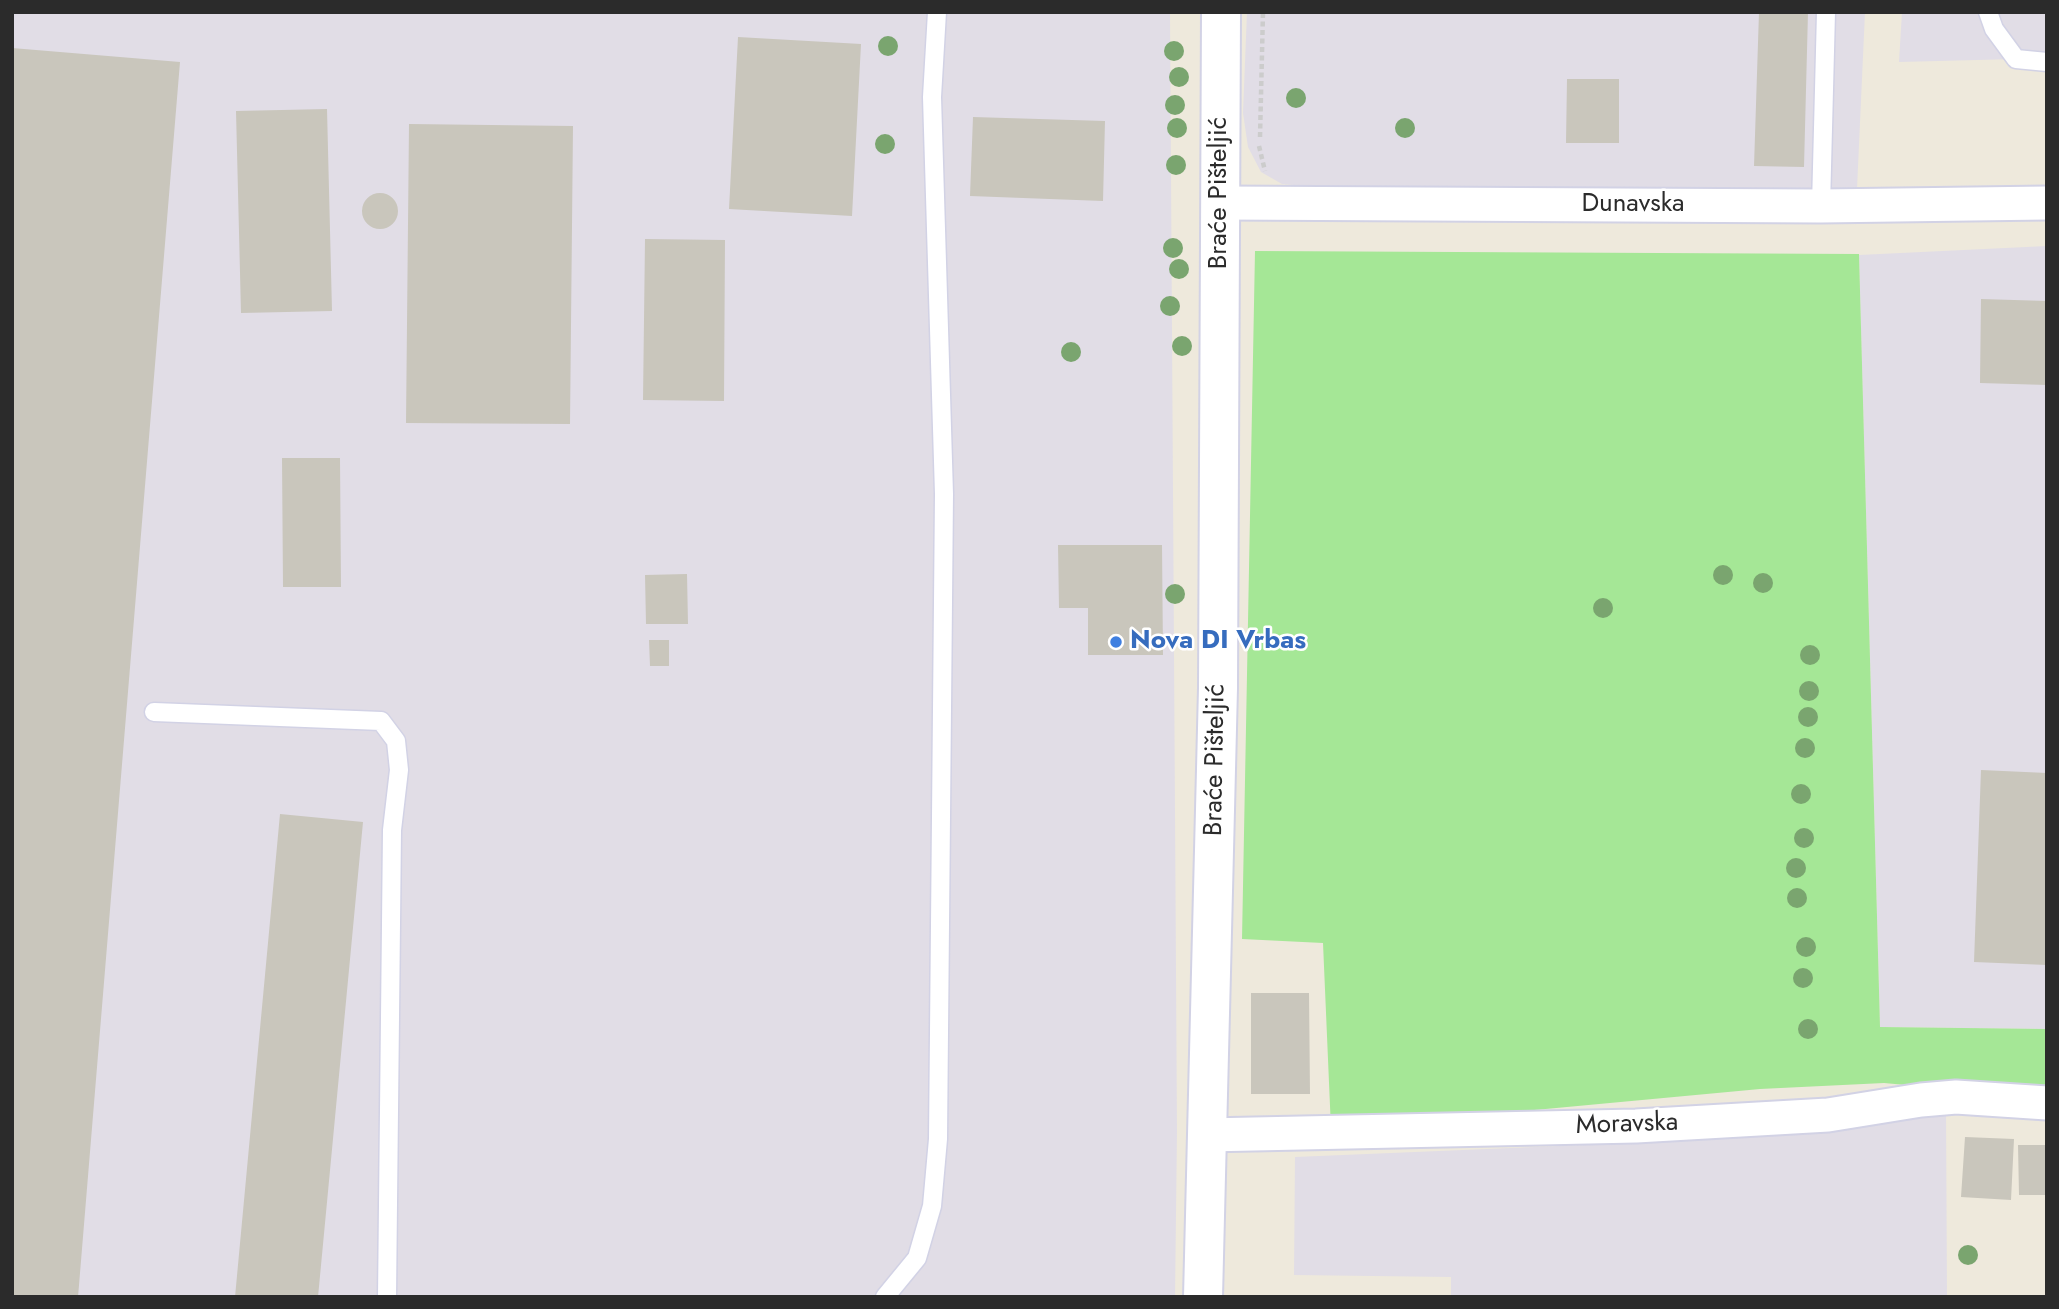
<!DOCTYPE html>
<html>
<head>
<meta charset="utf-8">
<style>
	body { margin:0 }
	#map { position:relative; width:2059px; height:1309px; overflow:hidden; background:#eee9dc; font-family:Jost,sans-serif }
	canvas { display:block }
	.frame { position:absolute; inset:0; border:14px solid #2b2b2b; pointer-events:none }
</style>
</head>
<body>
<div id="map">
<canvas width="2059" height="1309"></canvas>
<div class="frame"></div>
</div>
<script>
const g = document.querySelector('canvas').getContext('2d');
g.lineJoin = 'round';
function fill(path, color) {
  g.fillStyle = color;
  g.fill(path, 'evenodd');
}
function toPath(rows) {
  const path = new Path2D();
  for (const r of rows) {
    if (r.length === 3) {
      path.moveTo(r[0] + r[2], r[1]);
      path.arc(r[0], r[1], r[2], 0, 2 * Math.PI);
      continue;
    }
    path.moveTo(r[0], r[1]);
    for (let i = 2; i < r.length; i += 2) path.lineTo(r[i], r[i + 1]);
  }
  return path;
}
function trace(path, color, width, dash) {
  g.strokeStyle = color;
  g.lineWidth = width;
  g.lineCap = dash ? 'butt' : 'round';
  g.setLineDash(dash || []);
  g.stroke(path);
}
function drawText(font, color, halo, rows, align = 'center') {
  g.font = font + ' Jost,sans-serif';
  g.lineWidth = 5;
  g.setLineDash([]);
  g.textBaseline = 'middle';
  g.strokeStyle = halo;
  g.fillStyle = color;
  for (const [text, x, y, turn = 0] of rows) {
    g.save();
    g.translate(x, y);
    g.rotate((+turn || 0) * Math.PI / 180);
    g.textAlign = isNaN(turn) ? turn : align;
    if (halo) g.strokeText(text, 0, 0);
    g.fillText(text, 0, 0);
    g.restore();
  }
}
const industrial = toPath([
	[12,12,1170,12,1177,1131,1175,1297,12,1297],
	[1247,12,1865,12,1857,189,1822,192,1316,187,1282,184,1261,172,1248,147,1243,113],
	[1902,12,2047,12,2047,62,2016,59,1899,62],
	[2047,246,2047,1029,1880,1027,1859,255],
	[1946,1107,1947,1297,1451,1297,1451,1277,1294,1275,1295,1157,1607,1144]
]);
const green = toPath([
	[1255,251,1859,254,1880,1027,2047,1029,2047,1098,1884,1083,1760,1089,1331,1129,1323,943,1242,939]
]);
const building = toPath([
	[1759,12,1808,12,1804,167,1754,166],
	[738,37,861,44,852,216,729,209],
	[12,48,180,62,78,1297,12,1297],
	[1567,79,1619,79,1619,143,1566,143],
	[327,109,332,311,241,313,236,111],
	[973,117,1105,121,1103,201,970,196],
	[409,124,573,126,570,424,406,423],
	[380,211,18],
	[645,239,725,240,724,401,643,400],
	[1981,299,2047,301,2047,385,1980,383],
	[282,458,340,458,341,587,283,587],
	[1058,545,1162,545,1163,655,1088,655,1088,608,1059,608],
	[687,574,688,624,646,624,645,575],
	[649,640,669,640,669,666,650,666],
	[1981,770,2047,773,2047,965,1974,962],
	[280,814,363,822,318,1297,235,1297],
	[1251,993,1309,993,1310,1094,1251,1094],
	[1965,1137,2014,1139,2011,1200,1961,1197],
	[2018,1145,2047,1145,2047,1195,2019,1195]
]);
const path = toPath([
	[1260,137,1263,12],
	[1259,146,1265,171]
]);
const lane = toPath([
	[1988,12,1994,29,2016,59,2047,62],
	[1821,206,1826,12],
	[154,712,381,721,396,741,399,770,392,830,387,1297],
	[885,1297,917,1258,932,1206,938,1139,944,494,932,97,937,12]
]);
const street = toPath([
	[1220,203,1821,206,2047,203],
	[1206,1135,1636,1126,1828,1115,1921,1100,1956,1097,2047,1103]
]);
const secondary = toPath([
	[1203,1297,1218,688,1221,12]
]);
const trees = [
	[888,46],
	[1174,51],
	[1179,77],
	[1296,98],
	[1175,105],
	[1177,128],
	[1405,128],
	[885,144],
	[1176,165],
	[1173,248],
	[1179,269],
	[1170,306],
	[1182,346],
	[1071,352],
	[1723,575],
	[1763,583],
	[1175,594],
	[1603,608],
	[1810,655],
	[1809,691],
	[1808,717],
	[1805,748],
	[1801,794],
	[1804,838],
	[1796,868],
	[1797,898],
	[1806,947],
	[1803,978],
	[1808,1029],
	[1968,1255]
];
const markers = [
	[1116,642,7,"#3f7fe0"]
];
const streetNames = [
	["Braće Pišteljić",1220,193,-90],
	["Dunavska",1633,205],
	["Braće Pišteljić",1216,760,-89],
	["Moravska",1627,1125,-2]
];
const shopNames = [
	["Nova DI Vrbas",1130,642]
];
fill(industrial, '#e1dde6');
fill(green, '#a5e796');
fill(building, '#c9c6bc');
trace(lane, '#d2d2e5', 21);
trace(street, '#d2d2e5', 37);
trace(secondary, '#d2d2e5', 42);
trace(path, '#ccc', 4.5, [5, 3.5]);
trace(lane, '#fff', 18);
trace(street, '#fff', 33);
trace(secondary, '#fff', 38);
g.fillStyle = '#7aa56f';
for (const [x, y] of trees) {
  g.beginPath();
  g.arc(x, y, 10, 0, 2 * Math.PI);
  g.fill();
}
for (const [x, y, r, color] of markers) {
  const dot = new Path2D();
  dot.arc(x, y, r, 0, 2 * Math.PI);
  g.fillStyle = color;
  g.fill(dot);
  trace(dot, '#fff', 2.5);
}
drawText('26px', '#2b2b2b', '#fff', streetNames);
drawText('bold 26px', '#366cbe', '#fff', shopNames, 'left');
</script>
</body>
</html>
